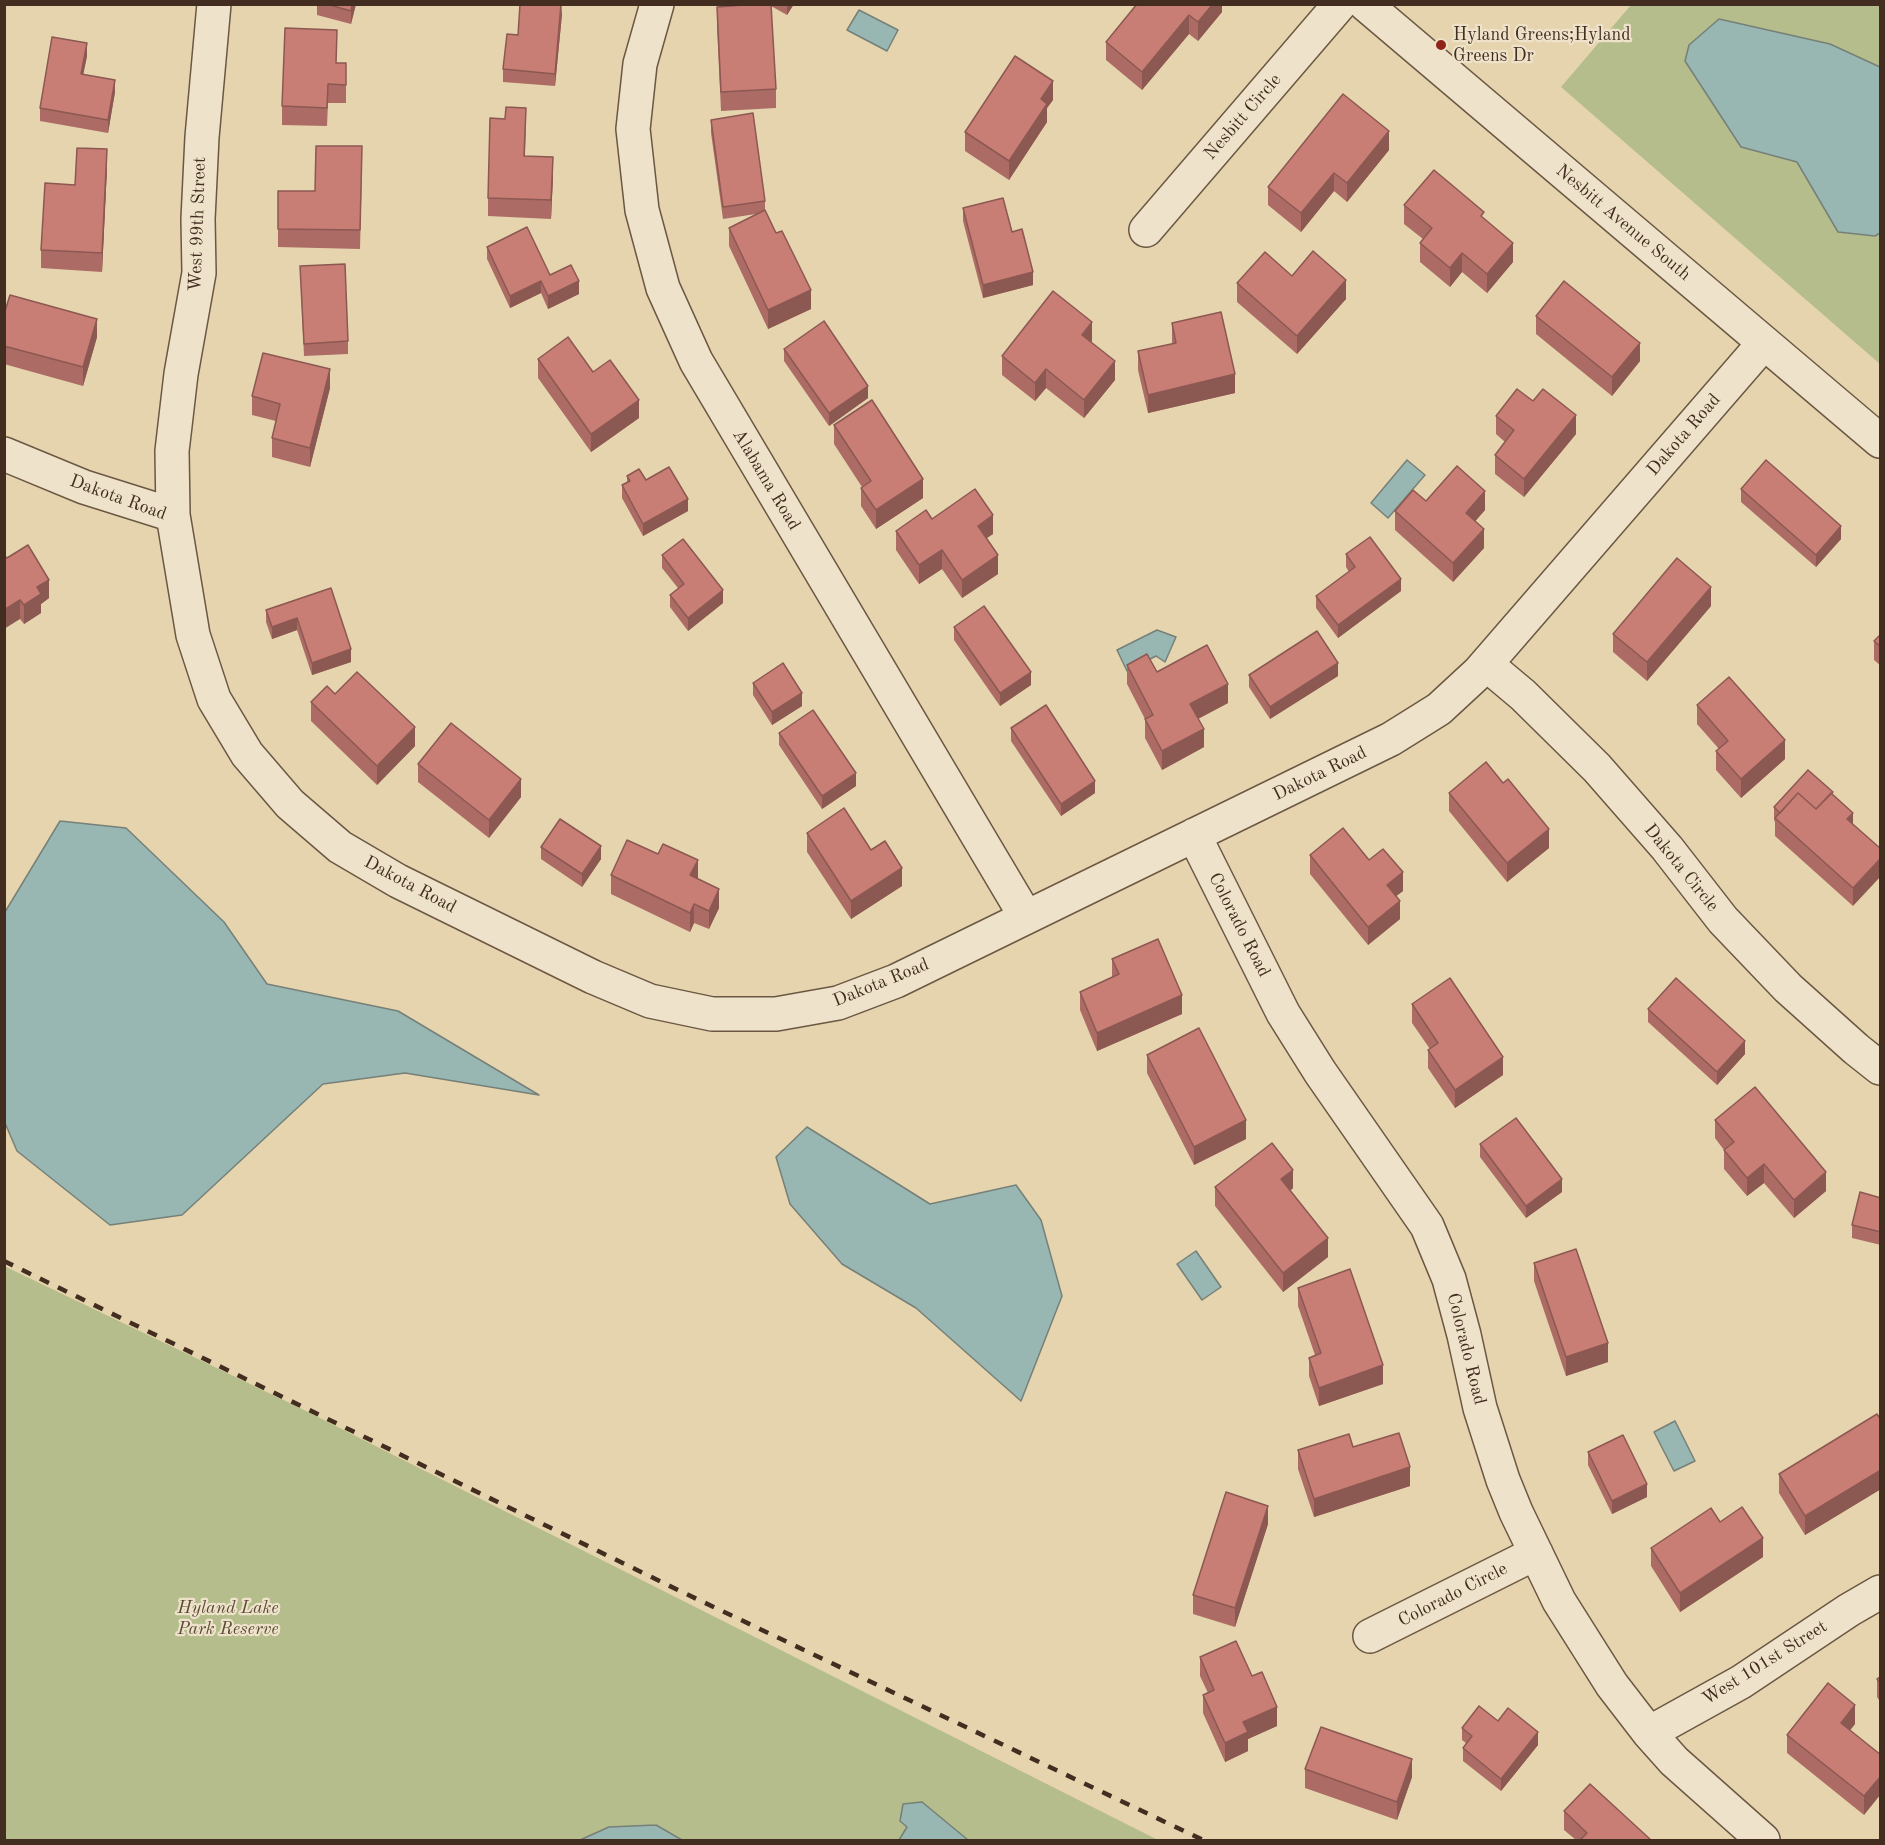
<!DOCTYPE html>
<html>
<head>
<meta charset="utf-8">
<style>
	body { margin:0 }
	#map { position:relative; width:1885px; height:1845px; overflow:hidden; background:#e5d4ad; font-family:"Old Standard TT",serif }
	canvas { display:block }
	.frame { position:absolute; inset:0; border:6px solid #422d20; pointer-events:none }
</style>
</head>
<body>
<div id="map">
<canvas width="1885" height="1845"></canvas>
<div class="frame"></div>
</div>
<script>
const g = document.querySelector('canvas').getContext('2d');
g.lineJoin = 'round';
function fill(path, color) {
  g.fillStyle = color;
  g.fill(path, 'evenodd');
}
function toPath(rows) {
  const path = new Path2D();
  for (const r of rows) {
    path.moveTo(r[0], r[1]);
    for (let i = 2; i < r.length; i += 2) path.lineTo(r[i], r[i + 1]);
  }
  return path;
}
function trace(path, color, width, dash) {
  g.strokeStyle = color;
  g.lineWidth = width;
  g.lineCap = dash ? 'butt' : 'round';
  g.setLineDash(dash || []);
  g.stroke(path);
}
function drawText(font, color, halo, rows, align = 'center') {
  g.font = font + ' "Old Standard TT",serif';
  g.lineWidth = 4.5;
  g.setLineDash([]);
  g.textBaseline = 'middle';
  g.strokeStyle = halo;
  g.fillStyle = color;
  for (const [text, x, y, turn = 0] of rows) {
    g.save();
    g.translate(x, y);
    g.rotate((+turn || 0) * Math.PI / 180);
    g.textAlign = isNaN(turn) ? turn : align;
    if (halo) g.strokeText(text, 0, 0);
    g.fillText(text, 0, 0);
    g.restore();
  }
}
const green = toPath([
	[1631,5,1880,5,1880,364,1561,87],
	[4,1266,298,1407,1158,1840,5,1840]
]);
const water = toPath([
	[859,10,898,30,887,51,847,30,859,10],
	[1719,19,1830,44,1880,67,1880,233,1875,236,1838,232,1797,162,1741,147,1685,61,1689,45,1719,19],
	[1407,460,1425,475,1388,518,1371,503,1407,460],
	[1157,630,1176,637,1165,662,1156,656,1127,671,1117,650,1157,630],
	[60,821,126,828,224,922,267,984,398,1011,539,1095,405,1073,323,1084,182,1215,110,1225,17,1151,5,1123,5,912,60,821],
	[807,1127,930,1204,1016,1185,1041,1220,1062,1296,1021,1401,916,1308,842,1264,790,1204,776,1157,807,1127],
	[1196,1251,1221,1287,1202,1300,1177,1264,1196,1251],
	[1675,1421,1695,1461,1674,1471,1654,1432,1675,1421],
	[922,1802,968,1840,899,1840,907,1827,900,1821,903,1804,922,1802],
	[656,1825,682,1840,580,1840,609,1827,656,1825]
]);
const minor = toPath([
	[657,4,640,64,633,129,642,210,663,288,696,361,1026,917],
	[1365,4,1880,441],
	[1146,230,1340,4],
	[4,454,84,487,173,515,193,635,214,699,247,754,290,804,340,847,398,881,593,977,650,1001,712,1014,776,1014,838,1003,896,981,1391,739,1439,709,1479,672,1764,343],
	[173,515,172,451,181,374,199,273,198,219,202,137,214,4],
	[1486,664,1523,695,1597,768,1667,848,1723,920,1788,988,1856,1049,1880,1068],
	[1194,835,1283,1013,1320,1072,1427,1226,1449,1279,1464,1335,1480,1408,1503,1480,1516,1512,1559,1601,1612,1685,1649,1733,1674,1761,1763,1840],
	[1370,1636,1536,1553],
	[1649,1733,1741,1682,1849,1610,1880,1592]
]);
const rail = toPath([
	[4,1261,678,1590,1203,1840]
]);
const wall = toPath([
	[317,4,356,4,351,24,317,15],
	[757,4,794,4,787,15,771,6,776,89,776,108,721,111,717,26,717,7],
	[1222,4,1222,12,1198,41,1189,34,1142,90,1106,60,1106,42],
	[562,14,555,86,503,82,503,69,518,35],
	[87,56,83,74,115,92,108,133,40,121,40,108],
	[337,63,346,63,346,103,328,103,327,126,282,125,282,106],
	[1053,100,1047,108,1047,122,1009,180,965,151,965,132],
	[711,120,765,201,765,210,811,309,768,329,729,246,729,228,756,214,723,219,711,133],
	[526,127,525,156,553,176,551,219,488,216,488,198],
	[1389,150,1347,202,1334,191,1301,232,1268,205,1268,187],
	[362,165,360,249,278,247,278,191,315,191],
	[107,168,102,272,41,268,41,250,75,185],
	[1404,205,1513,262,1487,293,1462,272,1450,287,1420,262,1420,243,1423,239,1404,224],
	[963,208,1012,232,1033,285,983,298,963,221],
	[487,247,550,275,579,294,548,309,541,293,510,308,487,259],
	[300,266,348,341,348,354,304,356],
	[1292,276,1346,299,1297,354,1237,302,1237,283],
	[4,314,97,337,83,386,4,364],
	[1536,316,1640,361,1612,396,1536,334],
	[1172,323,1235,393,1148,413,1138,370,1138,351,1172,344],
	[1092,341,1091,342,1115,380,1084,418,1046,388,1035,401,1002,375,1002,356],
	[784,349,868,398,829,426,784,361],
	[538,359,639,418,591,452,538,378],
	[330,388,310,467,272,457,272,438,276,421,252,415,252,396],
	[1533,401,1576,434,1524,497,1495,474,1495,455,1505,442,1496,434,1496,416],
	[834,425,923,498,876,529,861,506,861,488,862,487,834,444],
	[627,476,646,480,688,511,643,536,622,498,622,485,627,483],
	[1741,489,1841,539,1816,567,1741,502],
	[1426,501,1485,510,1475,521,1484,548,1453,582,1395,530,1395,511],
	[932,519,993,534,986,538,998,574,962,598,942,569,919,584,896,550,896,531],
	[1346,554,1401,591,1338,638,1316,608,1316,596,1349,572,1346,567],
	[662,555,723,603,688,631,670,607,670,595,678,588,662,568],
	[7,558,49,598,41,604,41,613,24,624,20,619],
	[331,588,351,662,312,675,297,630,272,639,266,622,266,610],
	[1711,606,1647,681,1613,652,1613,634],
	[954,627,1031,685,1000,706,954,640],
	[1881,634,1881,666,1874,660,1874,641],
	[1127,665,1157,672,1228,703,1198,719,1204,747,1162,770,1145,738,1145,719,1127,684],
	[1249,675,1338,676,1270,719,1249,687],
	[753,683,802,706,772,725,753,695],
	[335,694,415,746,377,785,311,721,311,702],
	[1697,705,1785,759,1741,798,1716,770,1716,751,1719,749,1697,724],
	[1011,728,1095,793,1061,816,1011,741],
	[779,733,856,786,822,809,779,745],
	[418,764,521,797,489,838,418,782],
	[1449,793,1549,848,1507,882,1449,811],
	[1774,807,1853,813,1853,906,1775,836,1775,822,1774,820],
	[807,833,871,850,902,886,851,919,807,852],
	[541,847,601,859,582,887,541,859],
	[1310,855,1369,860,1403,891,1396,896,1400,919,1368,945,1310,874],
	[611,875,698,879,719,908,709,929,694,923,690,932,611,894],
	[1112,959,1182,1014,1097,1051,1080,1010,1080,992,1112,977],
	[1412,1004,1503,1075,1455,1108,1428,1068,1428,1050,1430,1049,1412,1023],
	[1648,1009,1745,1054,1717,1085,1648,1022],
	[1147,1055,1246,1139,1194,1165,1147,1073],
	[1715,1120,1826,1191,1794,1218,1764,1183,1747,1196,1724,1169,1724,1150,1715,1138],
	[1480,1144,1562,1192,1526,1218,1480,1157],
	[1215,1187,1293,1188,1290,1191,1328,1257,1283,1292,1215,1206],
	[1881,1198,1881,1245,1852,1238,1852,1225],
	[1534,1263,1608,1362,1566,1376,1534,1281],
	[1298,1288,1383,1384,1319,1406,1309,1376,1309,1358,1315,1355,1298,1306],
	[1881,1420,1881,1489,1805,1535,1779,1493,1779,1474],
	[1353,1447,1410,1486,1314,1517,1298,1469,1298,1450],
	[1588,1452,1647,1497,1612,1514,1588,1465],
	[1720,1522,1763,1557,1680,1612,1651,1566,1651,1548],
	[1268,1524,1235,1627,1193,1614,1193,1595],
	[1200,1657,1252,1676,1277,1726,1248,1739,1248,1751,1225,1762,1203,1713,1203,1695,1208,1693,1200,1676],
	[1881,1676,1881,1703,1877,1697,1877,1679],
	[1498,1721,1538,1745,1501,1791,1463,1761,1463,1748,1466,1743,1462,1740,1462,1728],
	[1855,1724,1850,1730,1881,1755,1864,1815,1787,1753,1787,1735],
	[1305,1769,1412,1777,1397,1820,1305,1788],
	[1564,1811,1651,1840,1576,1840,1564,1830]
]);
const shadedWall = toPath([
	[352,4,356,4,351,24,351,11],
	[562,4,562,14,555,86,555,74],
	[787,4,794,4,787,15],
	[1213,4,1222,4,1222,12,1198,41,1198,22],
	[1189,15,1189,34,1142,90,1142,72],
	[87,43,87,56,81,86,81,74],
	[115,80,115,92,108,133,108,120],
	[1053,81,1053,100,1047,108,1047,122,1009,180,1009,161,1041,99],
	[1389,131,1389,150,1347,202,1347,183],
	[107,149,107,168,102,272,102,253],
	[553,157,553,176,551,219,551,200],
	[1334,173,1334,191,1301,232,1301,213],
	[1513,243,1513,262,1487,293,1487,274],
	[1462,253,1462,272,1450,287,1450,268],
	[1033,272,1033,285,983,298,983,285],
	[1346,280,1346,299,1297,354,1297,336],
	[541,281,541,293,510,308,510,296],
	[579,281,579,294,548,309,548,296],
	[811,290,811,309,768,329,768,310],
	[97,319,97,337,83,386,83,367],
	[1092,322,1092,341,1082,354,1082,335],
	[1640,343,1640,361,1612,396,1612,377],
	[1115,361,1115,380,1084,418,1084,400],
	[330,369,330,388,310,467,310,448],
	[1046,369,1046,388,1035,401,1035,383],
	[1235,374,1235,393,1148,413,1148,395],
	[868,386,868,398,829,426,829,413],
	[639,400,639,418,591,452,591,434],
	[1576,415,1576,434,1524,497,1524,479],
	[923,479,923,498,876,529,876,510],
	[1485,491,1485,510,1466,532,1466,513],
	[688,499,688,511,643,536,643,524],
	[993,515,993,534,978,544,978,526],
	[1841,526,1841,539,1816,567,1816,555],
	[1484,529,1484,548,1453,582,1453,563],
	[942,550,942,569,919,584,919,565],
	[998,555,998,574,962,598,962,580],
	[1401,579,1401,591,1338,638,1338,625],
	[49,580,49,598,41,604,41,613,24,624,24,605,37,587],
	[1711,587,1711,606,1647,681,1647,662],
	[723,590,723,603,688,631,688,618],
	[20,600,20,619,4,629,4,610],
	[297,618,297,630,272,639,272,627],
	[351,649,351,662,312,675,312,663],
	[1338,663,1338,676,1270,719,1270,707],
	[1031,672,1031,685,1000,706,1000,693],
	[1228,684,1228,703,1190,723,1190,704],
	[802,693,802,706,772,725,772,712],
	[415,727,415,746,377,785,377,766],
	[1204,729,1204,747,1162,770,1162,751],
	[1785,740,1785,759,1741,798,1741,779],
	[856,773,856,786,822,809,822,796],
	[521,779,521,797,489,838,489,820],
	[1095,781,1095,793,1061,816,1061,804],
	[1853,813,1853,832,1847,819],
	[1549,829,1549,848,1507,882,1507,863],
	[601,846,601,859,582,887,582,874],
	[1881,858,1881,876,1853,906,1853,888],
	[698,860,698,879,690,875],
	[902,868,902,886,851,919,851,901],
	[1403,872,1403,891,1387,903,1387,885],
	[719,889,719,908,709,929,709,911],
	[1400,901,1400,919,1368,945,1368,927],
	[694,904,694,923,690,932,690,913],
	[1182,995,1182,1014,1097,1051,1097,1033],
	[1745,1041,1745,1054,1717,1085,1717,1072],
	[1503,1057,1503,1075,1455,1108,1455,1090],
	[1246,1120,1246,1139,1194,1165,1194,1147],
	[1764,1164,1764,1183,1747,1196,1747,1178],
	[1293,1170,1293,1188,1281,1198,1281,1179],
	[1826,1172,1826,1191,1794,1218,1794,1200],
	[1562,1179,1562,1192,1526,1218,1526,1206],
	[1328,1238,1328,1257,1283,1292,1283,1273],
	[1608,1343,1608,1362,1566,1376,1566,1357],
	[1383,1365,1383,1384,1319,1406,1319,1388],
	[1410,1467,1410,1486,1314,1517,1314,1499],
	[1881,1470,1881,1489,1805,1535,1805,1516],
	[1647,1484,1647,1497,1612,1514,1612,1501],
	[1268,1506,1268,1524,1235,1627,1235,1608],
	[1763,1538,1763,1557,1680,1612,1680,1593],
	[1855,1705,1855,1724,1841,1742,1841,1723],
	[1277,1707,1277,1726,1248,1739,1248,1751,1225,1762,1225,1743,1243,1722],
	[1538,1732,1538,1745,1501,1791,1501,1779],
	[1412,1759,1412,1777,1397,1820,1397,1802],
	[1881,1776,1881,1794,1864,1815,1864,1796]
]);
const building = toPath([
	[326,4,352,4,351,11,326,4],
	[520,4,561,4,555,74,503,69,507,34,518,35,520,4],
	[757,4,771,4,776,89,721,92,717,7,757,4],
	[1137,4,1213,4,1198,22,1189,15,1142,72,1106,42,1137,4],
	[285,28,337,30,336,63,346,63,346,85,328,84,327,108,282,106,285,28],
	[52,37,87,43,81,74,115,80,108,120,40,108,52,37],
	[1015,56,1053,81,1041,99,1047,104,1009,161,965,132,1015,56],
	[1343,94,1389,131,1347,183,1334,173,1301,213,1268,187,1343,94],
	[506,107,526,108,524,156,553,157,551,200,488,198,490,118,505,119,506,107],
	[753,113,765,201,723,207,711,120,753,113],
	[316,146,362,146,360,230,278,229,278,191,315,191,316,146],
	[77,148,107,149,102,253,41,250,45,183,75,185,77,148],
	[1434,170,1484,212,1481,216,1513,243,1487,274,1462,253,1450,268,1420,243,1432,228,1404,205,1434,170],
	[1003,198,1012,232,1022,229,1033,272,983,285,963,208,1003,198],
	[765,210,776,233,782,231,811,290,768,310,729,228,765,210],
	[527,227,550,275,571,265,579,281,548,296,541,281,510,296,487,247,527,227],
	[1313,251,1346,280,1297,336,1237,283,1265,252,1292,276,1313,251],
	[345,264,348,341,304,344,300,266,345,264],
	[1564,281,1640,343,1612,377,1536,316,1564,281],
	[1053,291,1092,322,1082,335,1115,361,1084,400,1046,369,1035,383,1002,356,1053,291],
	[10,295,97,319,83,367,4,346,4,314,10,295],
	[1221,312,1235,374,1148,395,1138,351,1176,343,1172,323,1221,312],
	[824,321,868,386,829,413,784,349,824,321],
	[568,337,593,372,610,360,639,400,591,434,538,359,568,337],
	[263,353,330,369,310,448,272,438,280,404,252,396,263,353],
	[1517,389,1533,401,1543,389,1576,415,1524,479,1495,455,1514,430,1496,416,1517,389],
	[872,400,923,479,876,510,861,488,871,481,834,425,872,400],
	[1766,460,1841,526,1816,555,1741,489,1766,460],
	[1457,466,1485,491,1466,513,1484,529,1453,563,1395,511,1413,490,1426,501,1457,466],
	[669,467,688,499,643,524,622,485,630,481,627,476,639,469,646,480,669,467],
	[975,489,993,515,978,526,998,555,962,580,942,550,919,565,896,531,926,510,932,519,975,489],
	[1370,537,1401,579,1338,625,1316,596,1355,567,1346,554,1370,537],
	[683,539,723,590,688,618,670,595,684,584,662,555,683,539],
	[28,545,49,580,37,587,41,594,24,605,20,600,4,610,4,555,7,558,28,545],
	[1677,558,1711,587,1647,662,1613,634,1677,558],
	[331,588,351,649,312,663,297,618,272,627,266,610,331,588],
	[984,606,1031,672,1000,693,954,627,984,606],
	[1317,631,1338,663,1270,707,1249,675,1317,631],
	[1881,634,1881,647,1874,641,1881,634],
	[1207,645,1228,684,1190,704,1204,729,1162,751,1145,719,1153,715,1127,665,1147,654,1157,672,1207,645],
	[783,663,802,693,772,712,753,683,783,663],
	[357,672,415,727,377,766,311,702,327,686,335,694,357,672],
	[1729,677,1785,740,1741,779,1716,751,1728,741,1697,705,1729,677],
	[1046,705,1095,781,1061,804,1011,728,1046,705],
	[813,710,856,773,822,796,779,733,813,710],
	[451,723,521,779,489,820,418,764,451,723],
	[1486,762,1503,783,1508,779,1549,829,1507,863,1449,793,1486,762],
	[1808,770,1833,792,1816,809,1798,793,1780,813,1774,807,1808,770],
	[1798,793,1816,809,1831,793,1853,813,1847,819,1881,849,1881,858,1853,888,1775,818,1798,793],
	[844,808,871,850,885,841,902,868,851,901,807,833,844,808],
	[560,819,601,846,582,874,541,847,560,819],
	[1343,828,1369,860,1383,849,1403,872,1387,885,1400,901,1368,927,1310,855,1343,828],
	[627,840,658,854,663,844,698,860,690,875,719,889,709,911,694,904,690,913,611,875,627,840],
	[1158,939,1182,995,1097,1033,1080,992,1119,974,1112,959,1158,939],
	[1450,978,1503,1057,1455,1090,1428,1050,1438,1043,1412,1004,1450,978],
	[1676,978,1745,1041,1717,1072,1648,1009,1676,978],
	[1199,1028,1246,1120,1194,1147,1147,1055,1199,1028],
	[1755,1087,1826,1172,1794,1200,1764,1164,1747,1178,1724,1150,1734,1142,1715,1120,1755,1087],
	[1516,1118,1562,1179,1526,1206,1480,1144,1516,1118],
	[1272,1143,1293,1170,1281,1179,1328,1238,1283,1273,1215,1187,1272,1143],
	[1860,1192,1881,1198,1881,1232,1852,1225,1860,1192],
	[1576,1249,1608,1343,1566,1357,1534,1263,1576,1249],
	[1350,1269,1383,1365,1319,1388,1309,1358,1321,1353,1298,1288,1350,1269],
	[1877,1414,1881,1420,1881,1470,1805,1516,1779,1474,1877,1414],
	[1399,1433,1410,1467,1314,1499,1298,1450,1349,1434,1353,1447,1399,1433],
	[1623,1435,1647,1484,1612,1501,1588,1452,1623,1435],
	[1226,1492,1268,1506,1235,1608,1193,1595,1226,1492],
	[1742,1507,1763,1538,1680,1593,1651,1548,1711,1508,1720,1522,1742,1507],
	[1236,1641,1252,1676,1262,1672,1277,1707,1243,1722,1248,1732,1225,1743,1203,1695,1214,1690,1200,1657,1236,1641],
	[1881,1676,1881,1684,1877,1679,1881,1676],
	[1828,1683,1855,1705,1841,1723,1881,1755,1881,1776,1864,1796,1787,1735,1828,1683],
	[1479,1706,1498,1721,1508,1708,1538,1732,1501,1779,1463,1748,1472,1736,1462,1728,1479,1706],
	[1321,1727,1412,1759,1397,1802,1305,1769,1321,1727],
	[1590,1784,1651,1840,1580,1840,1587,1833,1564,1811,1590,1784]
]);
const markers = [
	[1441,45,6,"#8f2418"]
];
const poiNames = [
	["Hyland Greens;Hyland",1453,35],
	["Greens Dr",1453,56]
];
const streetNames = [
	["Nesbitt Circle",1243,117,-49],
	["Nesbitt Avenue South",1623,223,40],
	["West 99th Street",198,224,-88],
	["Dakota Road",1684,435,-49],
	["Alabama Road",766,480,59],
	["Dakota Road",118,498,20],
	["Dakota Road",1320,774,-26],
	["Dakota Circle",1681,868,51],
	["Dakota Road",410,885,28],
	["Colorado Road",1239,925,63],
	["Dakota Road",881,983,-22],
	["Colorado Road",1466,1349,76],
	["Colorado Circle",1453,1595,-27],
	["West 101st Street",1765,1663,-32]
];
const parkNames = [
	["Hyland Lake",228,1608],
	["Park Reserve",228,1629]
];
fill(green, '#b4bd8b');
fill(water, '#98b7b3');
trace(water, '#768078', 1.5);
trace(minor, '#6b5743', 36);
trace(minor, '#eee3ca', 33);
trace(rail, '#422d20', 4.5, [10, 10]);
fill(wall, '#ac6c65');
fill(shadedWall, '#8c5852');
fill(building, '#c87d75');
trace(building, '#8c5852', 1.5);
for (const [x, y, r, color] of markers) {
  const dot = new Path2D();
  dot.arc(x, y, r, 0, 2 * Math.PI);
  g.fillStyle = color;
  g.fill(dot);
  trace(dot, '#eee3ca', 2);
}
drawText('18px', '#422d20', '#eee3ca', poiNames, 'left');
drawText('18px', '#422d20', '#eee3ca', streetNames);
drawText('italic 18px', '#594a35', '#eee3ca', parkNames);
</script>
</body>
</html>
